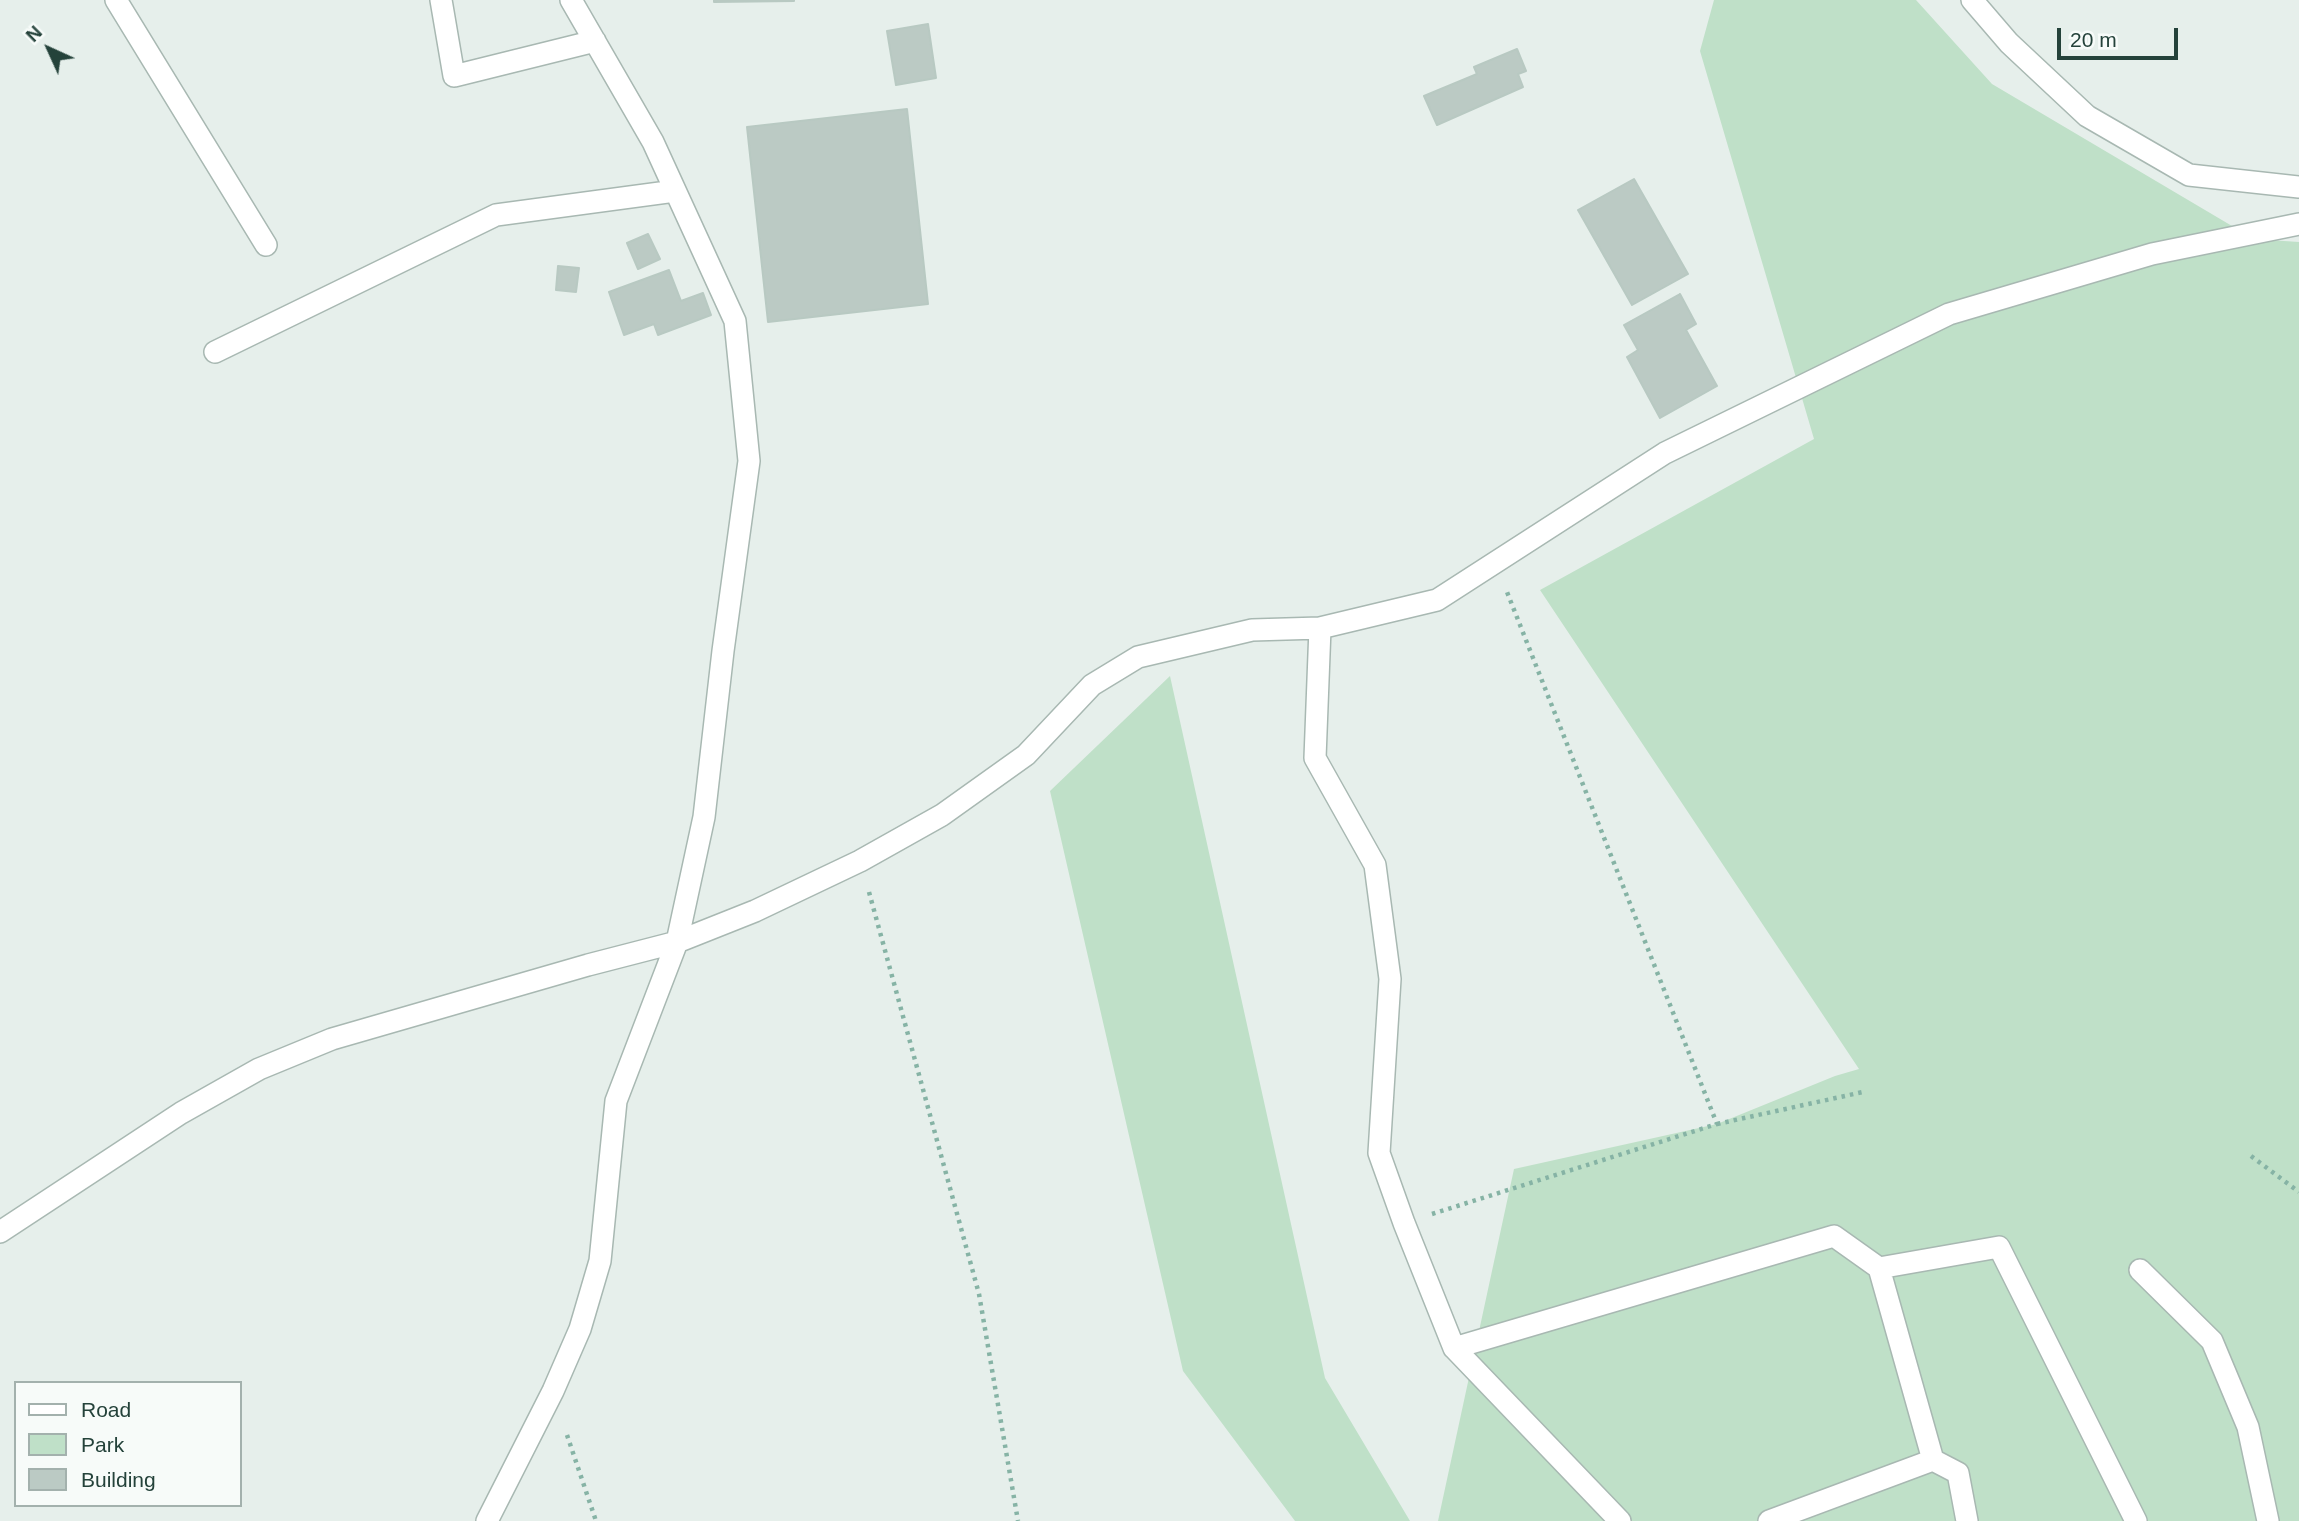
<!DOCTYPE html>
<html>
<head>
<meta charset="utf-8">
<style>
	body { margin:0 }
	#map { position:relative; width:2299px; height:1521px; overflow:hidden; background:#e6efeb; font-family:Helvetica,sans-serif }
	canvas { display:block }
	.legend { position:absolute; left:14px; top:1381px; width:228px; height:126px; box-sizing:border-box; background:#f7fbf9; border:2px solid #a3b1ad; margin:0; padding:9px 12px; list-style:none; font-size:21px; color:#24423a }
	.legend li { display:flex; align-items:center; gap:14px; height:35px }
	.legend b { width:35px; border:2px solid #a3b1ad }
	.north { position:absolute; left:14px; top:14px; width:70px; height:70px; -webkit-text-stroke:5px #f7fbf9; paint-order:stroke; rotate:315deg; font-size:19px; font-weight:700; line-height:28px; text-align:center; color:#24423a }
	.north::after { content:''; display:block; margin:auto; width:24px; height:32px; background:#24423a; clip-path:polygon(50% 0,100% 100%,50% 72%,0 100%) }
	.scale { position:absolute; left:2057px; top:28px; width:121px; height:32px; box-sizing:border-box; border:4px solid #24423a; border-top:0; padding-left:9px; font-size:21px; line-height:24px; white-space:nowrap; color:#24423a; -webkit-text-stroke:5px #f7fbf9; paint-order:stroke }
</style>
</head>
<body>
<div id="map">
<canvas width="2299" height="1521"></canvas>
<ul class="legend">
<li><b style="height:9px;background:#fff"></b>Road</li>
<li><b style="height:19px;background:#bfe0c8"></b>Park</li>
<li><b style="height:19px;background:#bbcac4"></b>Building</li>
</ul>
<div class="north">N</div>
<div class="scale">20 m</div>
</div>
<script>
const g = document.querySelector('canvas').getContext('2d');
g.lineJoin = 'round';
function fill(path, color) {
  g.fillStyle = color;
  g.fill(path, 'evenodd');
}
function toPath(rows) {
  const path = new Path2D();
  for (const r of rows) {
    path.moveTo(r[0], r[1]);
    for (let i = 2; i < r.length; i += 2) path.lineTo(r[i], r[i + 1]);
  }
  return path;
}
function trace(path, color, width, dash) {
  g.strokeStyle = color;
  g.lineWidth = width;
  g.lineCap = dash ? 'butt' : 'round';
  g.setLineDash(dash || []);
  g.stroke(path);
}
const green = toPath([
	[1714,0,1916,0,1992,84,2254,239,2299,242,2299,1521,1438,1521,1514,1169,1717,1124,1835,1076,1859,1069,1540,590,1814,439,1700,51],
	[1170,676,1325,1378,1410,1521,1295,1521,1183,1371,1050,791]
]);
const building = toPath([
	[714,0,794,0,794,1,714,2,714,0],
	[928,24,936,78,896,85,887,31,928,24],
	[1517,49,1526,71,1518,74,1523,87,1437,125,1424,96,1477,74,1474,67,1517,49],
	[907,109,928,304,768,322,747,127,907,109],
	[1634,179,1688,274,1632,305,1578,210,1634,179],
	[648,234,660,259,638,269,627,243,648,234],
	[558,266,579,268,576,292,556,290,558,266],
	[669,270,681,301,703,293,711,315,658,335,654,324,624,335,609,292,669,270],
	[1680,294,1696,324,1686,330,1717,386,1660,418,1627,357,1638,350,1624,325,1680,294]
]);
const path = toPath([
	[869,892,979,1294,1018,1521],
	[1717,1124,1863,1092],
	[2251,1156,2299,1192],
	[1432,1214,1717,1124,1507,592],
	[567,1435,596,1521]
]);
const minor = toPath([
	[116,0,266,245],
	[441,0,454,76,595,41],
	[1972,0,2009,43,2087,116,2189,175,2299,187],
	[215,352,496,215,675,191],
	[1320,628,1315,758,1375,865,1390,979,1379,1153,1404,1223,1454,1348,1620,1521],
	[0,1232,181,1113,259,1069,332,1039,588,965,677,942,755,911,860,861,942,815,1026,755,1092,685,1138,657,1252,630,1320,628,1437,600,1665,453,1949,314,2152,254,2299,224],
	[1879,1268,1933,1460,1958,1473,1967,1521],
	[2140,1270,2212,1341,2248,1427,2268,1521],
	[1454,1348,1834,1236,1879,1268,1999,1247,2136,1521],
	[487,1521,553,1391,580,1329,600,1261,616,1101,677,942,704,817,723,651,749,461,735,321,653,142,571,0],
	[1769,1521,1933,1460]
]);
fill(green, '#bfe0c8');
fill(building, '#bbcac4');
trace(building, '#b8c9c2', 2);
trace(minor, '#a8b8b2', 24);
trace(path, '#86b3a5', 4.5, [3.5, 5]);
trace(minor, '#fff', 21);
</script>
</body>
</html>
